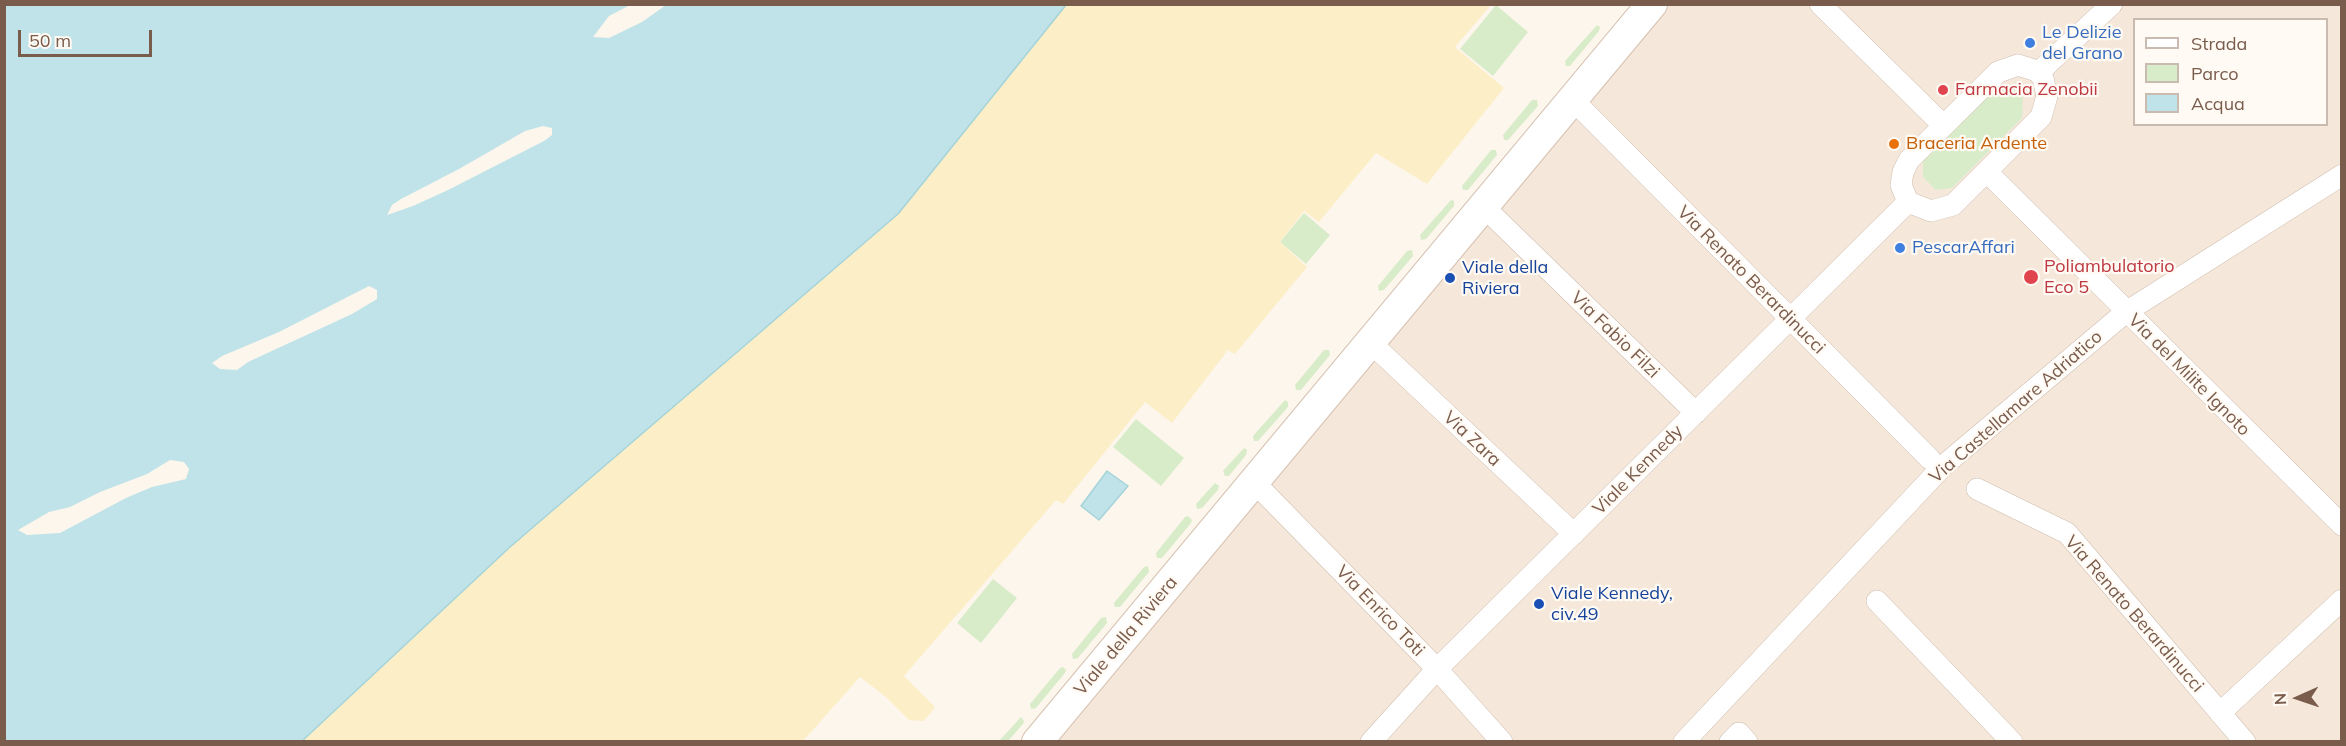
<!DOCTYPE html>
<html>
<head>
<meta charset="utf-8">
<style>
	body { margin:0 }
	#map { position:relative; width:2346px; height:746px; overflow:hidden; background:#fdf6ec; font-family:Mulish,sans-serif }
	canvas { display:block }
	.frame { position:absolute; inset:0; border:6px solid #7a5c4d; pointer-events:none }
	.legend { position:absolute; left:2133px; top:18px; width:195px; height:108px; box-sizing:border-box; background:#fffaf3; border:2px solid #cabbb1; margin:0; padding:8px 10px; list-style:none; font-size:18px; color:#7a5c4d }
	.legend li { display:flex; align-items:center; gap:12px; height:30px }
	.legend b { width:30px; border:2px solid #cabbb1 }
	.north { position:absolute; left:2268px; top:668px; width:60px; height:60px; -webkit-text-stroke:4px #fffaf3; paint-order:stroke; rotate:267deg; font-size:16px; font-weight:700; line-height:24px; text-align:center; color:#7a5c4d }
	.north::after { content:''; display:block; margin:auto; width:21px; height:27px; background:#7a5c4d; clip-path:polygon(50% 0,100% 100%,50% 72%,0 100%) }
	.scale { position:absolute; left:18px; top:30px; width:134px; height:27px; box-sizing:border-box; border:3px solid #7a5c4d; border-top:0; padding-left:8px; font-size:18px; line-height:21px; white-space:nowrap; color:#7a5c4d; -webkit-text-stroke:4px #fffaf3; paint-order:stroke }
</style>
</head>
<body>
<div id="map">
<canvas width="2346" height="746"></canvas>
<div class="frame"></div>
<ul class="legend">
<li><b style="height:8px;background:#fff"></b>Strada</li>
<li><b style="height:16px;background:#d8ecc9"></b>Parco</li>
<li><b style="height:16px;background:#bfe3e8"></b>Acqua</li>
</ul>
<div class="north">N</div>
<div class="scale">50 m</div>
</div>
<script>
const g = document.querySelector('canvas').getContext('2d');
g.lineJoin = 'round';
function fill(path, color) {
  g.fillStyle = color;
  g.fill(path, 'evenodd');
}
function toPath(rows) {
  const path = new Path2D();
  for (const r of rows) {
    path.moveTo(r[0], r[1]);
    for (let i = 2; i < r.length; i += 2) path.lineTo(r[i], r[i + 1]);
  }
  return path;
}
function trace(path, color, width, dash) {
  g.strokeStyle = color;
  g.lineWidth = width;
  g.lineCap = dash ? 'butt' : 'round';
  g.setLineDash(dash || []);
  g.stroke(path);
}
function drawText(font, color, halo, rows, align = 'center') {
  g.font = font + ' Mulish,sans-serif';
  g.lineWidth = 4.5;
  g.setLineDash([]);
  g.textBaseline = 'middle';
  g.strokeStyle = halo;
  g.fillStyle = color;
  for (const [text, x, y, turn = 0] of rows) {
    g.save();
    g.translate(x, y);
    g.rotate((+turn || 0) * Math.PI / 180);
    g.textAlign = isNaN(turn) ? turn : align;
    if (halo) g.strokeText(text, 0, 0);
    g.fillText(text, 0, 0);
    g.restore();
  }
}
const residential = toPath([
	[1663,5,2341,5,2341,741,1048,742],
	[2134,20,2326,20,2326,124,2134,124]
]);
const green = toPath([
	[1496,5,1528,32,1493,76,1460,49],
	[1597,25,1600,27,1599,31,1570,66,1566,66,1565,61],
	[1998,84,2011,84,2023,97,2022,118,1952,188,1936,190,1923,177,1923,160],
	[1532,100,1537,100,1538,106,1508,140,1504,140,1503,135],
	[1491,150,1496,150,1497,155,1468,190,1463,190,1462,186],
	[1451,200,1454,201,1454,206,1426,239,1421,240,1420,235],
	[1304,213,1330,235,1306,264,1280,242],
	[1412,250,1413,256,1384,290,1379,291,1378,286,1407,251],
	[1324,350,1329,350,1330,355,1301,390,1296,390,1295,385],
	[1285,400,1288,402,1288,407,1258,441,1254,441,1253,436],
	[1136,419,1184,458,1161,486,1113,447],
	[1244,448,1247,450,1246,455,1229,476,1225,476,1223,471],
	[1215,483,1219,486,1218,490,1202,508,1197,509,1196,504],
	[1188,516,1192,520,1191,523,1162,558,1157,558,1156,553,1185,517],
	[1148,566,1149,572,1120,607,1115,607,1114,603,1144,567],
	[993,579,1017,598,981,643,957,623],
	[1106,617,1107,623,1078,658,1073,659,1072,654,1101,618],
	[1063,667,1066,670,1065,673,1036,708,1031,709,1030,704,1060,668],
	[1021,717,1024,721,1023,724,1008,741,999,741]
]);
const sand = toPath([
	[1066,5,1491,5,1455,47,1504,88,1427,184,1376,153,1319,222,1304,211,1280,242,1307,267,1235,354,1228,350,1172,423,1145,402,1063,504,1056,500,904,676,935,707,924,721,909,720,886,697,860,677,803,741,301,742,510,547,898,214]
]);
const water = toPath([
	[4,5,1066,5,898,214,510,547,301,742,5,741,4,5],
	[1107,471,1128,486,1099,520,1081,506,1107,471]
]);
const pier = toPath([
	[630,5,666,5,642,22,609,38,593,37,609,16],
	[543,126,552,128,552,135,544,141,448,190,413,206,387,215,392,205,401,199,459,169,525,131],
	[369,286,377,290,377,299,352,314,248,362,237,370,220,369,212,363,222,356,279,332],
	[170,460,184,462,189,469,186,479,152,487,126,498,60,533,27,535,18,530,49,512,70,507,100,492,147,474]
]);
const street = toPath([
	[1820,4,1943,125],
	[2018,65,2037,71,2043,78,2047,96,2041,117,1953,205,1931,211,1908,202,1901,185,1903,172,1909,160,1998,72,2018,65],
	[2039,72,2112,4],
	[1572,99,1930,459],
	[1987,172,2342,525],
	[1483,206,1696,413],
	[1371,343,1574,534],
	[1255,483,1437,669,1502,742],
	[1977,489,2067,533,2245,742],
	[1877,601,2012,742],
	[2220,713,2342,600],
	[1371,742,1437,669,1908,202],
	[1684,742,1943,466,2126,312,2342,175],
	[1730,742,1739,733,1747,742]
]);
const secondary = toPath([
	[1037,742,1652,4]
]);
const markers = [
	[2030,43,6,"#3f7fe0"],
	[1943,90,6,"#e0444e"],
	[1894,144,6,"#e8710a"],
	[1900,248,6,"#3f7fe0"],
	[2031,277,8,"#e0444e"],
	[1450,278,6,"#1a4fb4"],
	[1539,604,6,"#1a4fb4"]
];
const shopNames = [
	["Le Delizie",2042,33],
	["del Grano",2042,54],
	["PescarAffari",1912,248]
];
const healthNames = [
	["Farmacia Zenobii",1955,90],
	["Poliambulatorio",2044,267],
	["Eco 5",2044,288]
];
const foodNames = [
	["Braceria Ardente",1906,144]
];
const transitNames = [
	["Viale della",1462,268],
	["Riviera",1462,289],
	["Viale Kennedy,",1551,594],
	["civ.49",1551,615]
];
const streetNames = [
	["Via Renato Berardinucci",1751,280,45],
	["Via Fabio Filzi",1615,335,44],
	["Via del Milite Ignoto",2189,375,45],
	["Via Castellamare Adriatico",2016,407,-41],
	["Via Zara",1472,439,43],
	["Viale Kennedy",1638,470,-45],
	["Via Enrico Toti",1380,611,46],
	["Via Renato Berardinucci",2134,614,49],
	["Viale della Riviera",1126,636,-50]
];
fill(residential, '#f5e8da');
fill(green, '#d8ecc9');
fill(sand, '#fcefc7');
fill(water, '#bfe3e8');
trace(water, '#a5d3da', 1.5);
fill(pier, '#fdf6ec');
trace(street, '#d1beb0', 22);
trace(secondary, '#d6c0b0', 32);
trace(street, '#fff', 21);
trace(secondary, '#fff', 30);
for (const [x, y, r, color] of markers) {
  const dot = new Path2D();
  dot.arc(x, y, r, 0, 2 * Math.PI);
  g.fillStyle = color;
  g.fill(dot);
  trace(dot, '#fffaf3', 2);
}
drawText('18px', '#366cbe', '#fffaf3', shopNames, 'left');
drawText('18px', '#be3a42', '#fffaf3', healthNames, 'left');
drawText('18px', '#c56008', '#fffaf3', foodNames, 'left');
drawText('18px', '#164399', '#fffaf3', transitNames, 'left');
drawText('18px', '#7a5c4d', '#fffaf3', streetNames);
</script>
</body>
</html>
